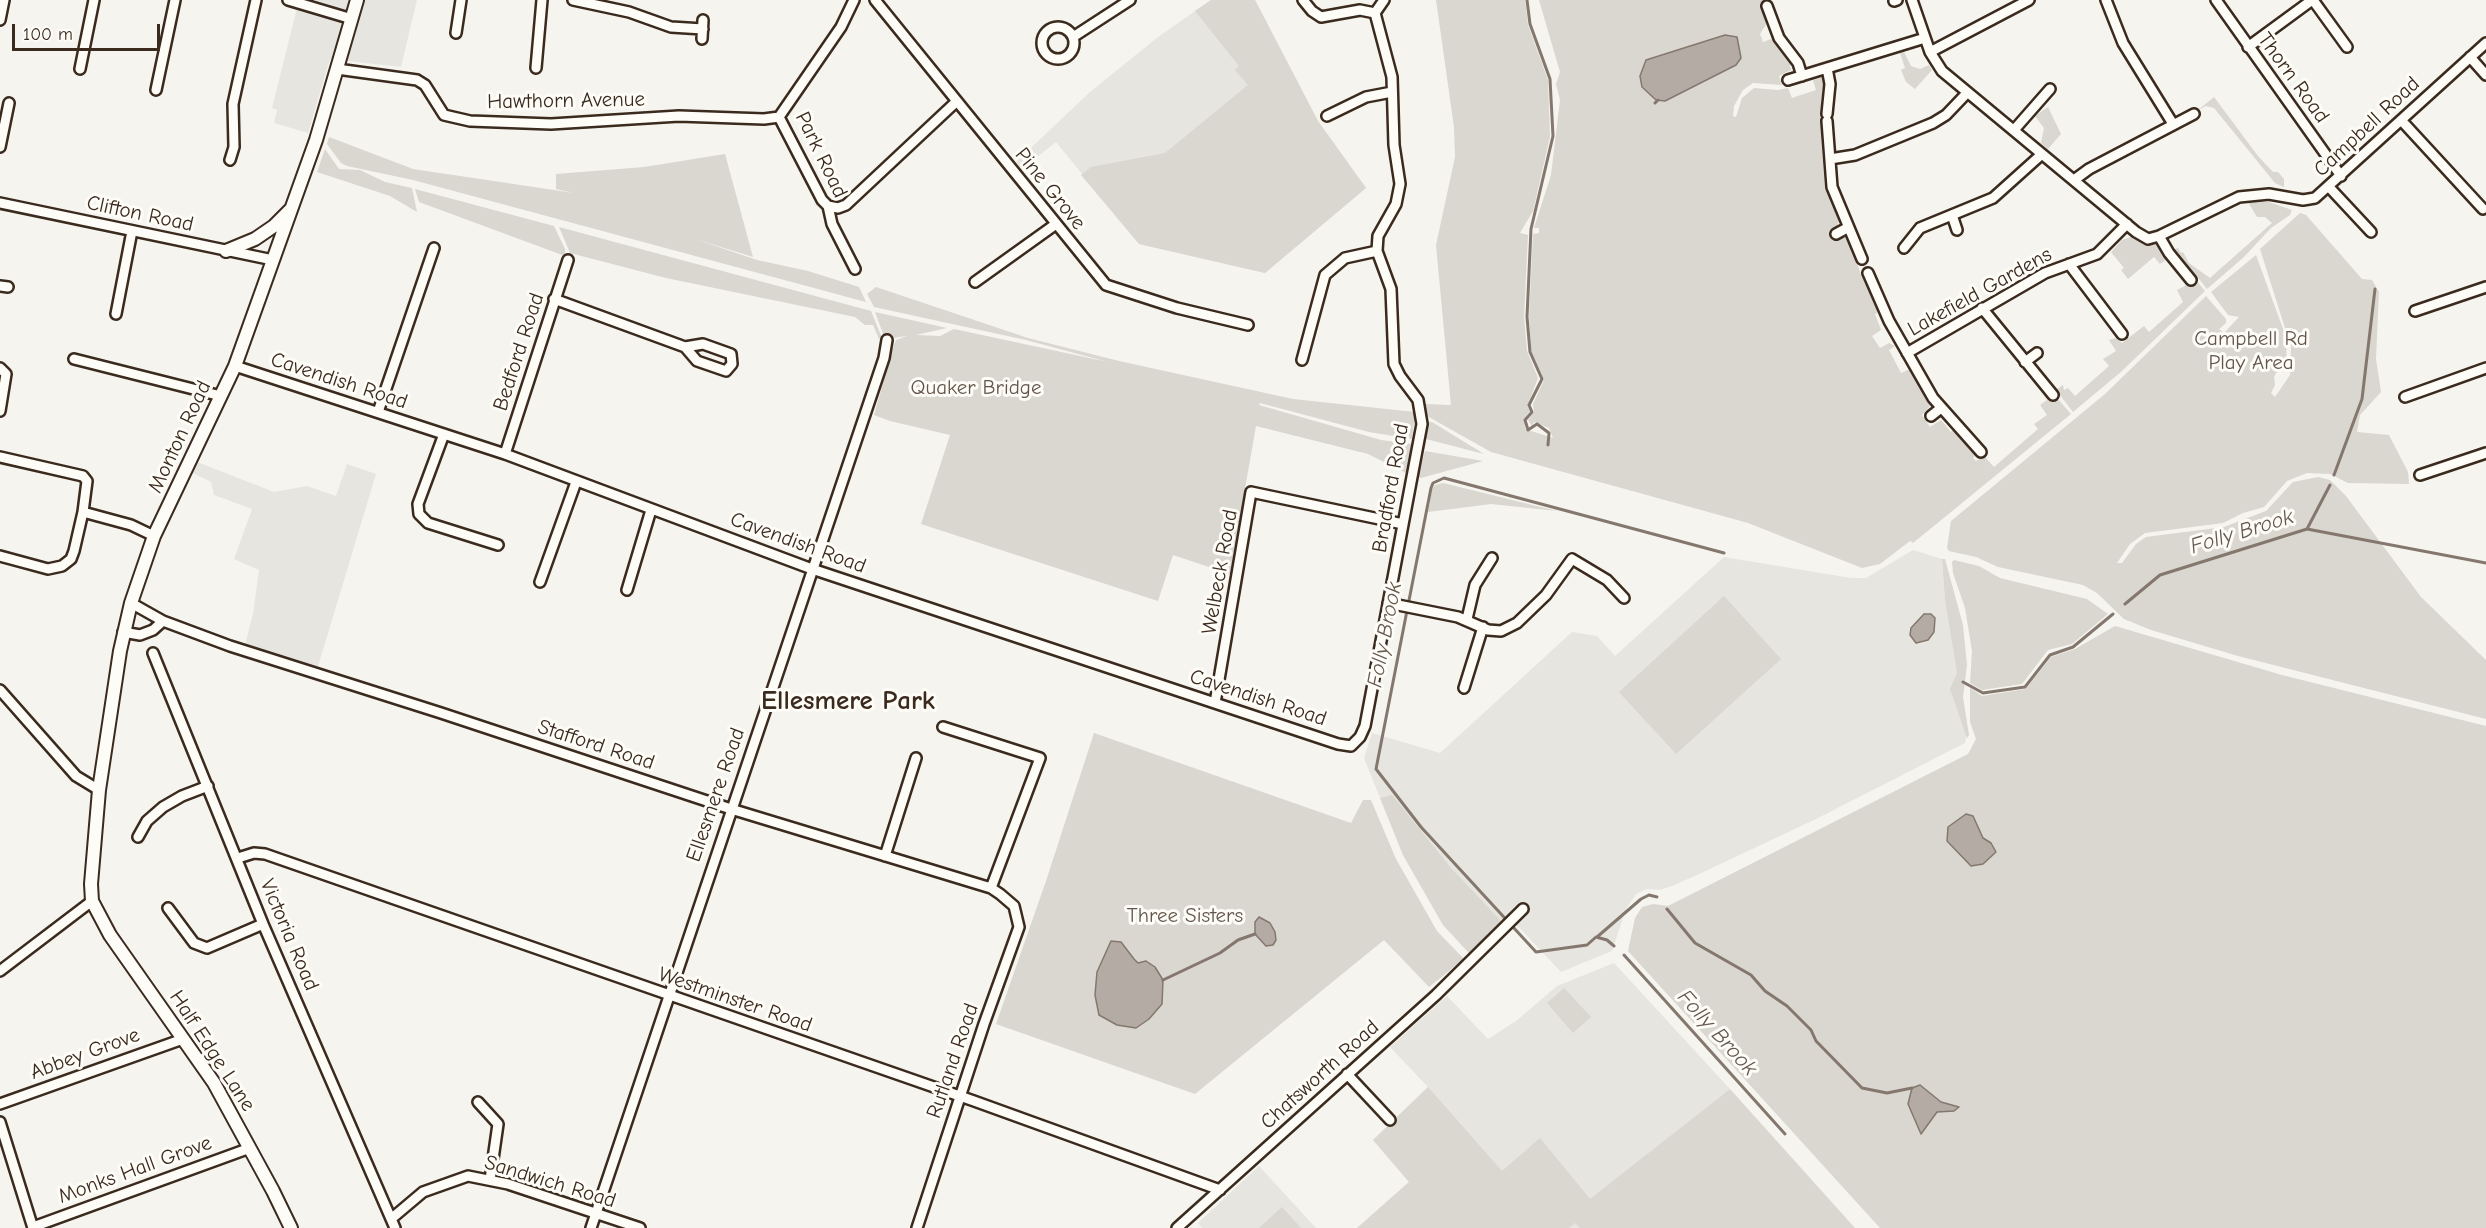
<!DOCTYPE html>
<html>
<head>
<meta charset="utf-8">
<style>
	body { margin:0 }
	#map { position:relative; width:2486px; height:1228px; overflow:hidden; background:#f5f4ee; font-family:"Comic Neue",sans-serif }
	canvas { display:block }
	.scale { position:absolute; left:12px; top:24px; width:148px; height:27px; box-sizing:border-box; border:3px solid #3b2a1e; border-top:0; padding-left:8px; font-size:18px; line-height:21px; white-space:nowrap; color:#3b2a1e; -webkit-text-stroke:4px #fdfcf7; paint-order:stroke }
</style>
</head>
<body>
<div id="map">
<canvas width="2486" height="1228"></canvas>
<div class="scale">100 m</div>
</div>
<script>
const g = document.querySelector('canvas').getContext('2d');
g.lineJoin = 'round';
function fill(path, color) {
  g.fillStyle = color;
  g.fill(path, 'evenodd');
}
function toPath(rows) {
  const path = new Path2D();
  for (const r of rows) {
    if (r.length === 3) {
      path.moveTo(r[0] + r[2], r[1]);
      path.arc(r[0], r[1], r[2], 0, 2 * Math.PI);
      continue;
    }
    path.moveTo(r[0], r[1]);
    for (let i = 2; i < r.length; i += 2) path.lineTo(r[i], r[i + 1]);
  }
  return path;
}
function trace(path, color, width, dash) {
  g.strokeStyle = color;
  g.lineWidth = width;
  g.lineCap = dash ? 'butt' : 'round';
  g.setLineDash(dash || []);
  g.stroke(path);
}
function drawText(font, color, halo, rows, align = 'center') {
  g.font = font + ' "Comic Neue",sans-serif';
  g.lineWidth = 6;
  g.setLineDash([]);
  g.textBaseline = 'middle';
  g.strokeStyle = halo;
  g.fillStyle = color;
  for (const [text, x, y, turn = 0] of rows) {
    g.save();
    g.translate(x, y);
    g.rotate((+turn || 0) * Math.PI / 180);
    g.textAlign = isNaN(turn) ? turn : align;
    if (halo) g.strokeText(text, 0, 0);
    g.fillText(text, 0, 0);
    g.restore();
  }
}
const built = toPath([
	[299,0,417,0,401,67,330,59,308,133,274,123,277,110,272,108],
	[1211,0,1255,0,1318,121,1366,188,1265,273,1139,244,1056,142,1022,169,1016,162,1090,92,1158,37],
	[192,460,274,492,307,486,336,496,347,464,376,474,316,673,245,645,253,614,259,570,234,559,252,509,214,495,211,482,187,470],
	[1913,550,1942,559,1945,601,1967,732,1965,743,1816,819,1697,875,1672,886,1660,890,1647,889,1636,894,1626,909,1612,951,1561,972,1512,920,1501,921,1470,954,1443,925,1403,855,1364,758,1372,733,1440,753,1572,632,1597,636,1615,656,1724,557,1851,578,1866,578],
	[1614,963,1730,1089,1570,1217,1580,1228,1357,1228,1409,1182,1373,1140,1428,1087,1390,1047,1447,996,1488,1039,1516,1021,1557,986],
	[1259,1166,1316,1228,1202,1228,1198,1223]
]);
const green = toPath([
	[1211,0,1255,0,1318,121,1366,188,1265,273,1139,244,1081,175,1091,167,1165,153,1248,85,1235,70,1239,66,1195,11],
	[1436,0,1525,0,1528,25,1548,80,1550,137,1533,211,1520,233,1528,235,1524,317,1527,351,1538,378,1528,404,1530,411,1524,419,1525,429,1553,438,1549,428,1534,422,1532,426,1528,420,1534,412,1533,404,1544,380,1531,352,1529,316,1533,234,1539,233,1539,228,1534,228,1551,175,1560,100,1556,84,1560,72,1539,0,1767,0,1760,3,1767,23,1760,34,1763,42,1771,39,1775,42,1789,60,1791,70,1779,76,1782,85,1753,83,1743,90,1734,106,1733,116,1736,117,1742,98,1754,88,1778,90,1788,88,1792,98,1816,90,1813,80,1824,77,1821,104,1824,137,1821,137,1824,176,1825,190,1828,190,1839,220,1837,227,1831,231,1834,238,1847,238,1851,245,1861,275,1880,311,1875,314,1881,330,1872,336,1880,348,1889,343,1895,346,1889,350,1901,373,1910,369,1930,406,1922,415,1930,427,1941,420,1951,432,1956,428,1977,453,1973,458,1976,461,1985,457,1994,467,2038,429,2034,424,2047,415,2040,405,2047,400,2051,402,2057,398,2071,414,1913,543,1910,541,1880,564,1862,568,1748,523,1491,452,1427,416,1425,404,1451,405,1436,245,1455,157,1454,127],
	[1904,52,1911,66,1920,69,1929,65,1932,70,1915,89,1906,82,1901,70,1905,68,1900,53],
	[2214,97,2258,156,2273,172,2278,172,2284,179,2284,187,2275,183,2214,108,2206,106,2198,110],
	[2048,107,2061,134,2048,149,2041,143,2044,128,2035,116],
	[329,137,413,169,574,193,556,189,556,174,644,167,725,154,753,257,695,239,757,260,808,271,859,287,866,302,413,180,347,166,341,163,327,144],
	[325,149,339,169,360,170,385,182,412,188,417,212,390,196,317,172],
	[415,189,554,226,565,249,565,256,419,202],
	[2248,202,2269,202,2292,210,2290,215,2271,228,2244,257,2207,289,2175,249,2178,248,2181,253,2183,252,2189,263,2210,278,2272,223,2265,217,2257,217],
	[2300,213,2306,215,2362,279,2372,280,2379,292,2376,359,2381,392,2360,415,2357,432,2389,435,2408,472,2409,484,2348,483,2330,474,2307,473,2287,481,2264,507,2243,513,2223,523,2145,533,2130,544,2117,563,2122,563,2136,544,2146,537,2224,527,2266,511,2293,482,2318,477,2330,480,2346,496,2421,597,2486,660,2486,719,2238,656,2151,630,2124,619,2097,593,2083,585,1998,567,1976,557,1949,551,1947,548,1951,521,2105,394,2206,296,2226,319,2226,323,2219,329,2224,333,2239,317,2228,315,2211,292,2256,255,2286,337,2287,368,2276,373,2274,377,2275,385,2271,393,2275,397,2290,375,2291,347,2260,249],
	[559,227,871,311,882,338,879,339,873,325,865,325,855,317,666,278,570,253],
	[2131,237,2144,245,2158,245,2167,259,2160,264,2154,257,2128,279,2121,270,2124,268,2111,252,2122,240],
	[2196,280,2205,291,2122,371,2073,412,2056,390,2063,385,2064,390,2068,388,2075,396,2109,366,2103,359,2116,351,2109,340,2116,338,2122,343,2144,326,2149,332,2183,302,2177,290],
	[876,287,1028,338,1119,361,1293,399,1415,412,1412,439,1369,432,1260,403,1259,405,1381,440,1412,444,1406,473,1368,454,1256,426,1230,574,1173,555,1158,601,921,524,950,435,890,421,874,415,894,345,896,340,907,336,885,339,875,312,947,328,916,335,940,336,954,329,1108,362,1026,340,874,307,867,294],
	[1428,422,1432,422,1484,454,1426,439],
	[1425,451,1483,461,1421,478,1418,477],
	[1443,483,1557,511,1491,504,1428,512,1432,489,1435,485],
	[1942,559,1945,559,1963,625,1967,665,1963,697,1969,735,1967,738,1950,689,1957,673,1945,601],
	[1954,560,1979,566,2000,578,2087,599,2108,614,2072,644,2048,650,2022,684,1982,690,1970,683,1972,651,1965,608,1953,573,1952,562],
	[1724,596,1781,659,1676,754,1619,692],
	[2115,626,2282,675,2486,726,2486,1228,1880,1228,1628,951,1635,918,1642,907,1653,904,1668,906,1968,754,1976,739,1970,722,1970,688,1982,696,2026,689,2051,657,2075,649],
	[1094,733,1351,823,1363,800,1371,800,1396,859,1437,931,1464,959,1429,987,1384,940,1195,1094,996,1024,1046,881],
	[1392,795,1451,868,1501,921,1470,954,1443,925,1403,855,1380,798],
	[1564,988,1591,1017,1573,1033,1547,1003],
	[1428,1087,1502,1171,1540,1138,1590,1199,1730,1089,1855,1228,1580,1228,1575,1223,1569,1228,1357,1228,1409,1182,1373,1140],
	[1282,1207,1301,1228,1259,1228]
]);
const water = toPath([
	[1725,35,1737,37,1741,58,1736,65,1665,101,1656,100,1642,87,1640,76,1646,60,1725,35],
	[1924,614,1931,614,1935,618,1934,632,1928,640,1916,643,1910,635,1911,628,1924,614],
	[1966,814,1973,816,1983,838,1991,843,1996,852,1983,864,1971,866,1947,841,1948,827,1966,814],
	[1259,917,1270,923,1275,932,1276,940,1273,945,1266,946,1255,934,1255,922,1259,917],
	[1111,941,1121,942,1134,959,1138,963,1146,961,1155,967,1163,980,1162,1004,1149,1019,1136,1028,1117,1025,1099,1015,1095,995,1097,972,1111,941],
	[1920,1085,1941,1102,1959,1107,1954,1111,1937,1112,1921,1134,1908,1104,1912,1088,1920,1085]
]);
const stream = toPath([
	[1527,0,1530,24,1550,79,1553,136,1531,229,1527,317,1530,352,1542,379,1529,405,1532,412,1525,420,1528,430,1537,424,1549,433,1548,445],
	[1655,103,1658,100],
	[2334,475,2362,399,2375,289],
	[2307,529,2330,485],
	[2125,604,2160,575,2307,529,2486,563],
	[1963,682,1983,693,2025,687,2050,655,2073,647,2113,614],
	[1667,909,1695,943,1751,975,1765,991,1787,1006,1811,1030,1816,1041,1862,1088,1887,1093,1912,1088],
	[1597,937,1641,899,1649,895,1657,897],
	[1614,946,1607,940,1596,937,1587,945,1536,952,1421,827,1376,769,1431,488,1433,483,1444,478,1724,553],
	[1624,955,1785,1134],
	[1163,980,1220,953,1238,940,1255,934]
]);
const minor = toPath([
	[288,0,352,19],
	[573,0,629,12,671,27,703,29],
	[875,0,1106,285,1177,308,1248,325],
	[1303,0,1312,11,1321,17,1360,10,1375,13],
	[1912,0,1930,52,1942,71,2136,232,2148,239,2159,236,2239,197,2269,194,2303,200,2315,198,2486,43],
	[2106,0,2123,43,2173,124],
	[2216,0,2341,176],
	[2313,0,2347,47],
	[1894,1,1897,0],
	[1767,6,1779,38,1798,63,1802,76],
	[0,20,4,0],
	[1058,43,16],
	[456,33,461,0],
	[1073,37,1130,0],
	[702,39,703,20],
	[2248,47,2312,0],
	[1930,52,2029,0],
	[2470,57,2486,75],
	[536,68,542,0],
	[1827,68,1830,84,1827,114],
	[80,69,94,0],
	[337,69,417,80,425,85,444,115,470,121,551,124,679,116,764,119,779,117],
	[1788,80,1925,38],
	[156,90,175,0],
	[1327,116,1366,97,1392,92],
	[779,117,822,200,828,206,832,224,855,269],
	[779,117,841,27,854,0],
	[2401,120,2483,209],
	[1827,121,1832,187,1862,259],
	[2014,130,2050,89],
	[0,147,9,103],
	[1830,159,1855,155,1933,123,1946,115,1967,93],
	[230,160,234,147,233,104,256,0],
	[2074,180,2089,169,2194,114],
	[2329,187,2371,232],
	[0,203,273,260],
	[828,206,838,208,846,205,957,101],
	[1952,215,1957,230],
	[1836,234,1847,228],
	[2159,236,2169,253,2191,280],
	[1904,248,1920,228,1993,198,2042,154],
	[2069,264,2122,334],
	[1868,273,1889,321,1933,398,1981,452],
	[975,282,1056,224],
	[0,286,8,287],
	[554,299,685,347,703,344,731,354,732,364,726,371,697,361,685,347],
	[1982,308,2053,395],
	[2415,311,2486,287],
	[116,314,132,231],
	[1907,353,2045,273,2097,254,2127,224],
	[74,359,221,396],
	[1302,360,1325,275,1345,258,1377,251],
	[2025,362,2037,353],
	[235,366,505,454,812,569,1338,744,1351,746,1360,737,1365,726,1422,424,1418,400,1400,376,1394,364,1391,289,1377,251,1378,236,1396,204,1400,184,1394,145,1392,77,1375,13,1384,0],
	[0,368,6,374,0,411],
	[2405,397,2486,368],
	[378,412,434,248],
	[1931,416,1941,408],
	[444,434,418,504,419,514,428,523,498,545],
	[505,454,568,260],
	[0,457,83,476,87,481,83,512,131,525,154,536],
	[2420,475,2486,453],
	[0,556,48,569,62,566,71,559,74,551,83,512],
	[540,582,576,482],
	[627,590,651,510],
	[131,603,163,621,230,646,441,713,731,809,991,888,1000,894,1014,906,1019,927,984,1024,917,1228],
	[1388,603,1458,617,1488,630,1501,631,1517,623,1546,595,1572,559,1607,580,1624,598],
	[1467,619,1475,585,1492,558],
	[123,632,140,635,153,630,163,621],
	[153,653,263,924,395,1228],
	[1464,688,1483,627],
	[0,690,76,776,99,790],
	[1215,703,1251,492,1403,524],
	[943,727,1040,758,991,888],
	[138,837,147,821,163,807,182,796,208,786],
	[885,856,916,758],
	[238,858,254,853,265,854,974,1101,1220,1190],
	[168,908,194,943,207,948,263,924],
	[0,971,92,901],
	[1347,1074,1390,1120],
	[478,1102,498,1124,490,1180],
	[0,1104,183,1039],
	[0,1122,33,1228],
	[391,1219,423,1192,468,1176,508,1184,640,1228],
	[33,1227,250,1148],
	[591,1228,884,358,887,340],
	[1177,1228,1436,995,1523,909]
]);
const major = toPath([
	[226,251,255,239,274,226,290,210],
	[291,1228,273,1191,214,1083,110,935,92,901,91,884,99,790,120,651,131,603,154,536,235,366,316,140,357,0]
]);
const streetNames = [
	["Thorn Road",2293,78,54],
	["Hawthorn Avenue",566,101,-1],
	["Campbell Road",2367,127,-43],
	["Park Road",821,155,64],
	["Pine Grove",1050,189,51],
	["Clifton Road",140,214,12],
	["Lakefield Gardens",1980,292,-29],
	["Bedford Road",519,352,-72],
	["Cavendish Road",339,381,18],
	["Monton Road",180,437,-65],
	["Bradford Road",1391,488,-80],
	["Cavendish Road",798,543,20],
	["Welbeck Road",1220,572,-80],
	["Cavendish Road",1258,698,18],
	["Stafford Road",596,745,18],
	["Ellesmere Road",716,795,-71],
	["Victoria Road",289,935,67],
	["Westminster Road",735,1000,19],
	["Half Edge Lane",212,1051,57],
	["Abbey Grove",85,1054,-20],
	["Rutland Road",953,1061,-71],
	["Chatsworth Road",1320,1075,-42],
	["Monks Hall Grove",135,1170,-20],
	["Sandwich Road",550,1182,17]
];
const parkNames = [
	["Campbell Rd",2251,339],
	["Play Area",2251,363],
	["Quaker Bridge",976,388],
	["Three Sisters",1185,916]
];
const waterNames = [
	["Folly Brook",2242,532,-17],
	["Folly Brook",1385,635,-79],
	["Folly Brook",1717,1033,48]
];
const districtNames = [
	["Ellesmere Park",848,701]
];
fill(built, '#e7e5df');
fill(green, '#dad6d0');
fill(water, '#b4aca4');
trace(water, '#84786e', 1.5);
trace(stream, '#84786e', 3);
trace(minor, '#3b2a1e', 14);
trace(major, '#3b2a1e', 16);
trace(minor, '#fdfcf7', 9);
trace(major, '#fdfcf7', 12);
drawText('21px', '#3b2a1e', '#fdfcf7', streetNames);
drawText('21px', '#63554a', '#fdfcf7', parkNames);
drawText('italic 22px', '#65584d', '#fdfcf7', waterNames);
drawText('bold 27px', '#3b2a1e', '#fdfcf7', districtNames);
</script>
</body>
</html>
